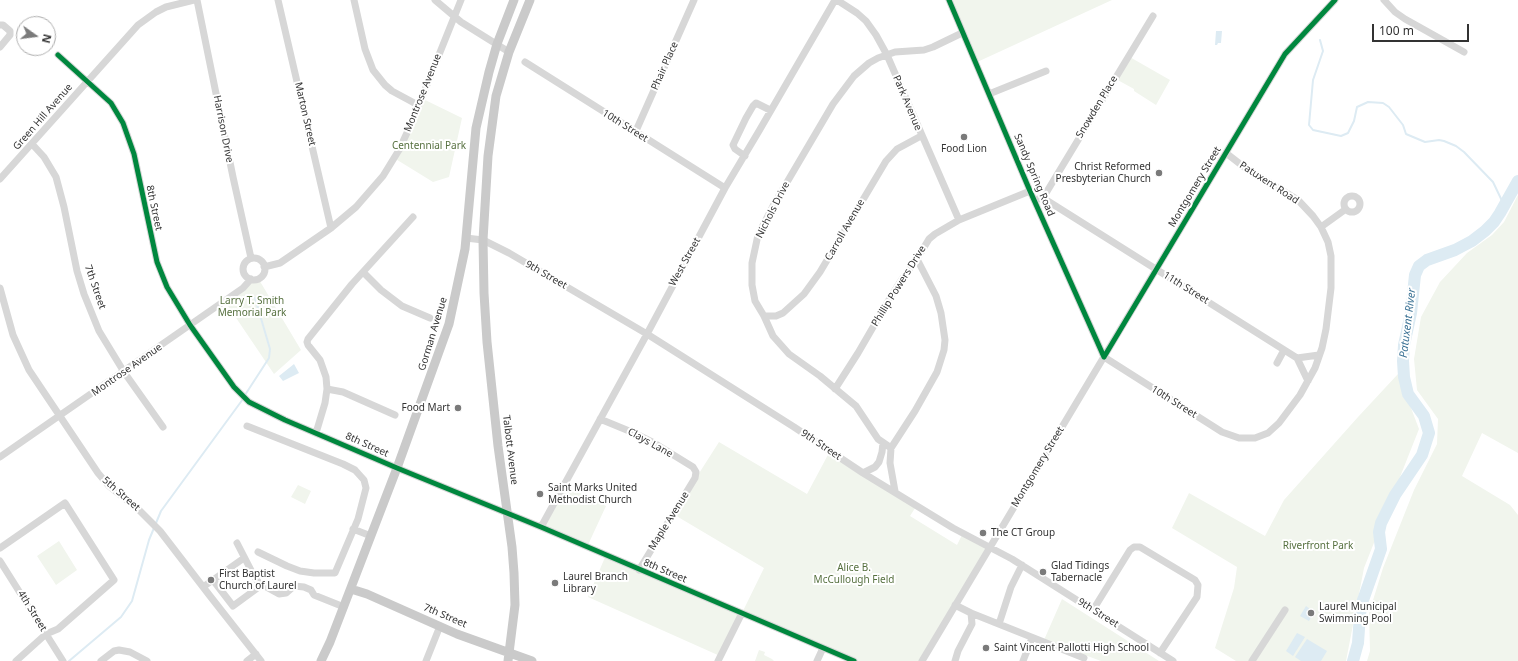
<!DOCTYPE html>
<html>
<head>
<meta charset="utf-8">
<style>
	body { margin:0 }
	#map { position:relative; width:1518px; height:661px; overflow:hidden; background:#fff; font-family:"Noto Sans",sans-serif }
	canvas { display:block }
	.north { position:absolute; left:16px; top:16px; width:40px; height:40px; box-sizing:border-box; background:#fff; border:1px solid #adadad; border-radius:50%; rotate:104deg; font-size:11px; font-weight:700; line-height:16px; text-align:center; color:#333 }
	.north::after { content:''; display:block; margin:auto; width:14px; height:18px; background:#7a7a7a; clip-path:polygon(50% 0,100% 100%,50% 72%,0 100%) }
	.scale { position:absolute; left:1372px; top:24px; width:97px; height:18px; box-sizing:border-box; border:2px solid #333; border-top:0; padding-left:5px; font-size:12px; line-height:14px; white-space:nowrap; color:#333; -webkit-text-stroke:3px #fff; paint-order:stroke }
</style>
</head>
<body>
<div id="map">
<canvas width="1518" height="661"></canvas>
<div class="north">N</div>
<div class="scale">100 m</div>
</div>
<script>
const g = document.querySelector('canvas').getContext('2d');
g.lineJoin = 'round';
function fill(path, color) {
  g.fillStyle = color;
  g.fill(path, 'evenodd');
}
function toPath(rows) {
  const path = new Path2D();
  for (const r of rows) {
    if (r.length === 3) {
      path.moveTo(r[0] + r[2], r[1]);
      path.arc(r[0], r[1], r[2], 0, 2 * Math.PI);
      continue;
    }
    path.moveTo(r[0], r[1]);
    for (let i = 2; i < r.length; i += 2) path.lineTo(r[i], r[i + 1]);
  }
  return path;
}
function trace(path, color, width, dash) {
  g.strokeStyle = color;
  g.lineWidth = width;
  g.lineCap = dash ? 'butt' : 'round';
  g.setLineDash(dash || []);
  g.stroke(path);
}
function drawText(font, color, halo, rows, align = 'center') {
  g.font = font + ' "Noto Sans",sans-serif';
  g.lineWidth = 4;
  g.setLineDash([]);
  g.textBaseline = 'middle';
  g.strokeStyle = halo;
  g.fillStyle = color;
  for (const [text, x, y, turn = 0] of rows) {
    g.save();
    g.translate(x, y);
    g.rotate((+turn || 0) * Math.PI / 180);
    g.textAlign = isNaN(turn) ? turn : align;
    if (halo) g.strokeText(text, 0, 0);
    g.fillText(text, 0, 0);
    g.restore();
  }
}
const green = toPath([
	[949,0,1112,0,975,63],
	[1128,56,1170,80,1156,105,1134,91,1134,89,1114,78],
	[421,98,462,118,449,177,433,182,394,158],
	[1518,195,1518,453,1482,433,1462,476,1510,505,1518,515,1518,661,1367,661,1370,651,1369,613,1383,568,1414,490,1437,444,1438,419,1417,390,1414,359,1421,317,1440,282,1467,253,1492,235,1504,222],
	[258,278,301,350,274,374,224,300,251,279],
	[1398,374,1419,429,1364,568,1346,661,1236,661,1215,648,1234,588,1237,567,1172,528,1189,493,1265,536,1284,500,1358,417],
	[719,442,807,494,830,451,917,505,910,516,957,545,963,533,991,547,922,661,854,661,742,613,720,656,588,597,606,555,742,613,764,568,673,514],
	[298,485,311,491,305,504,291,497],
	[564,485,606,506,587,547,541,527],
	[59,541,77,570,56,585,37,556],
	[1062,599,1159,661,1101,661,1044,640],
	[759,650,765,652,764,655,772,659,774,661,755,661]
]);
const water = toPath([
	[1216,31,1222,31,1221,43,1218,43,1217,45,1215,45],
	[294,364,299,373,283,381,279,376],
	[1306,606,1314,612,1309,621,1300,616],
	[1297,633,1305,637,1293,656,1286,651],
	[1307,639,1327,651,1321,661,1301,661,1295,657]
]);
const stream = toPath([
	[1320,40,1323,51,1313,80,1309,125,1313,130,1341,136,1348,133,1354,121,1357,107,1368,102,1383,103,1389,107,1403,125,1406,134,1425,142,1439,140,1444,141,1456,146,1464,152,1493,182,1504,205],
	[245,395,269,358,270,349,255,298],
	[69,661,121,617,132,601,149,540,161,511,243,399]
]);
const river = toPath([
	[1353,661,1358,643,1360,614,1362,603,1381,549,1379,532,1381,523,1395,495,1422,455,1429,433,1424,416,1408,394,1404,377,1403,361,1404,345,1411,313,1415,275,1419,266,1427,260,1455,250,1472,241,1485,231,1494,222,1500,213,1518,181]
]);
const minor = toPath([
	[197,0,233,177,251,258],
	[278,0,331,228],
	[354,0,365,49,373,70,385,85,392,91,418,105],
	[435,0,461,22,509,52],
	[837,0,857,13,866,21,876,35,887,55,959,220],
	[949,0,1030,191,1104,357],
	[1384,0,1395,12,1405,19,1464,52],
	[0,25,3,25,10,31,10,35,0,47],
	[58,55,111,103,123,123,134,154,157,262,167,287,190,325,234,387,249,402,285,420,397,468,541,527,854,661],
	[525,62,725,188],
	[989,94,1046,71],
	[635,133,694,0],
	[32,144,44,157,56,177,64,207,77,271,84,294,99,331,124,372,163,427],
	[745,156,735,149,733,145,746,118,753,106,756,103,770,110],
	[0,179,138,25,156,12,166,7,194,0],
	[1352,204,8],
	[1043,198,1153,16],
	[1034,200,1043,198,1297,358,1308,381],
	[1321,227,1346,209],
	[466,238,483,240,509,253,647,334,794,427,863,473,953,528,1012,559,1173,661],
	[254,269,11],
	[264,267,280,263,331,228,356,207,383,176,399,150,412,122,461,0],
	[363,272,381,290,402,306,430,318],
	[0,288,13,335,29,370,98,473,109,486,138,509,160,531,210,596,261,661],
	[764,316,776,316,783,313,804,294,820,272,886,161,897,149,921,136],
	[1104,357,1211,425,1222,432,1239,438,1255,438,1268,433,1279,423,1300,395,1315,368,1322,348,1326,329,1331,288,1331,256,1328,242,1321,227,1313,216,1298,200,1244,167,1226,153],
	[1297,358,1319,355],
	[1277,363,1284,350],
	[327,389,343,392,395,415],
	[835,389,858,353,890,298,902,279,917,259,929,239,935,234,959,220,1030,191],
	[600,419,634,433,654,443,693,467,696,472,695,478,639,570],
	[247,426,343,464,355,470,364,480,366,488,358,519,335,573,314,573,300,571,287,566,258,552],
	[316,433,325,403,327,389,326,377,320,360,308,345,307,342,308,339,352,284,413,217],
	[891,448,878,439,856,406,820,376,789,354,773,336,764,316,755,301,752,285,752,263,758,235,773,206,833,104,854,76,869,63,878,58,895,52,924,50,933,47,962,33],
	[0,457,243,288,251,279],
	[863,473,875,467,879,462,882,452,883,443],
	[895,491,890,463,891,448,915,411,937,372,944,350,945,340,941,313,936,296,917,259],
	[541,527,647,334,725,188,759,131,835,0],
	[353,529,371,536],
	[237,543,254,576,259,583,279,594,286,593,294,586,304,587,311,590,314,595,344,607],
	[0,548,65,503,114,580,58,629,46,634,16,661],
	[0,561,63,661],
	[213,580,233,606,263,584],
	[203,587,244,558],
	[1093,610,1130,550,1134,547,1140,547,1195,580,1198,585,1197,597,1160,653],
	[971,613,1084,658],
	[999,624,1011,587,1022,565],
	[101,661,114,651,119,650,130,652,147,661],
	[247,661,256,654],
	[426,661,440,626],
	[718,661,742,613],
	[817,661,823,648],
	[922,661,1285,54,1335,0],
	[955,661,958,651,972,624,971,613,955,605],
	[1023,661,1032,638],
	[1252,661,1285,610]
]);
const major = toPath([
	[351,589,367,594,457,634,532,661],
	[321,661,330,642,397,468,449,324,465,249,476,128,489,72,497,44,514,0],
	[508,661,515,605,514,573,512,547,498,446,487,342,484,293,483,240,488,156,496,96,509,52,530,0]
]);
const cycleway = toPath([
	[949,0,1030,191,1104,357],
	[58,55,111,103,123,123,134,154,157,262,167,287,190,325,234,387,249,402,285,420,397,468,541,527,854,661],
	[1104,357,1285,54,1335,0]
]);
const markers = [
	[964,137,4,"#7a7a7a"],
	[1159,173,4,"#7a7a7a"],
	[458,408,4,"#7a7a7a"],
	[540,494,4,"#7a7a7a"],
	[983,533,4,"#7a7a7a"],
	[1043,572,4,"#7a7a7a"],
	[211,580,4,"#7a7a7a"],
	[555,583,4,"#7a7a7a"],
	[1311,613,4,"#7a7a7a"],
	[986,648,4,"#7a7a7a"]
];
const streetNames = [
	["Phair Place",665,66,-66],
	["Montrose Avenue",423,93,-68],
	["Park Avenue",907,103,67],
	["Snowden Place",1097,107,-59],
	["Marton Street",305,114,77],
	["Green Hill Avenue",43,117,-49],
	["10th Street",625,126,32],
	["Harrison Drive",223,129,79],
	["Sandy Spring Road",1034,175,67],
	["Patuxent Road",1269,183,33],
	["Montgomery Street",1195,187,-59],
	["8th Street",154,208,78],
	["Nichols Drive",773,210,-63],
	["Carroll Avenue",845,230,-60],
	["West Street",685,262,-61],
	["9th Street",546,275,30],
	["Phillip Powers Drive",899,286,-58],
	["7th Street",95,287,71],
	["11th Street",1186,288,32],
	["Gorman Avenue",433,334,-73],
	["Montrose Avenue",127,370,-35],
	["10th Street",1174,402,32],
	["Clays Lane",650,443,29],
	["8th Street",367,445,24],
	["9th Street",821,445,34],
	["Talbott Avenue",510,450,83],
	["Montgomery Street",1038,467,-59],
	["5th Street",121,494,41],
	["Maple Avenue",669,521,-58],
	["8th Street",665,571,23],
	["4th Street",32,611,58],
	["9th Street",1098,613,32],
	["7th Street",445,616,23]
];
const parkNames = [
	["Centennial Park",429,146],
	["Larry T. Smith",252,301],
	["Memorial Park",252,313],
	["Riverfront Park",1318,546],
	["Alice B.",854,568],
	["McCullough Field",854,580]
];
const poiNames = [
	["Food Lion",964,149,"center"],
	["Christ Reformed",1151,167,"right"],
	["Presbyterian Church",1151,179,"right"],
	["Food Mart",450,408,"right"],
	["Saint Marks United",548,488],
	["Methodist Church",548,500],
	["The CT Group",991,533],
	["Glad Tidings",1051,566],
	["Tabernacle",1051,578],
	["First Baptist",219,574],
	["Church of Laurel",219,586],
	["Laurel Branch",563,577],
	["Library",563,589],
	["Laurel Municipal",1319,607],
	["Swimming Pool",1319,619],
	["Saint Vincent Pallotti High School",994,648]
];
const waterNames = [
	["Patuxent River",1408,323,-83]
];
fill(green, '#f1f5ed');
fill(water, '#ddebf3');
trace(stream, '#ddebf3', 2);
trace(river, '#ddebf3', 12);
trace(minor, '#d7d7d7', 7);
trace(major, '#cacaca', 9);
trace(cycleway, '#00873e', 5);
for (const [x, y, r, color] of markers) {
  const dot = new Path2D();
  dot.arc(x, y, r, 0, 2 * Math.PI);
  g.fillStyle = color;
  g.fill(dot);
  trace(dot, '#fff', 1.5);
}
drawText('10px', '#333', '#fff', streetNames);
drawText('10px', '#56703f', '#fff', parkNames);
drawText('10px', '#333', '#fff', poiNames, 'left');
drawText('italic 11px', '#3f7597', '#fff', waterNames);
</script>
</body>
</html>
